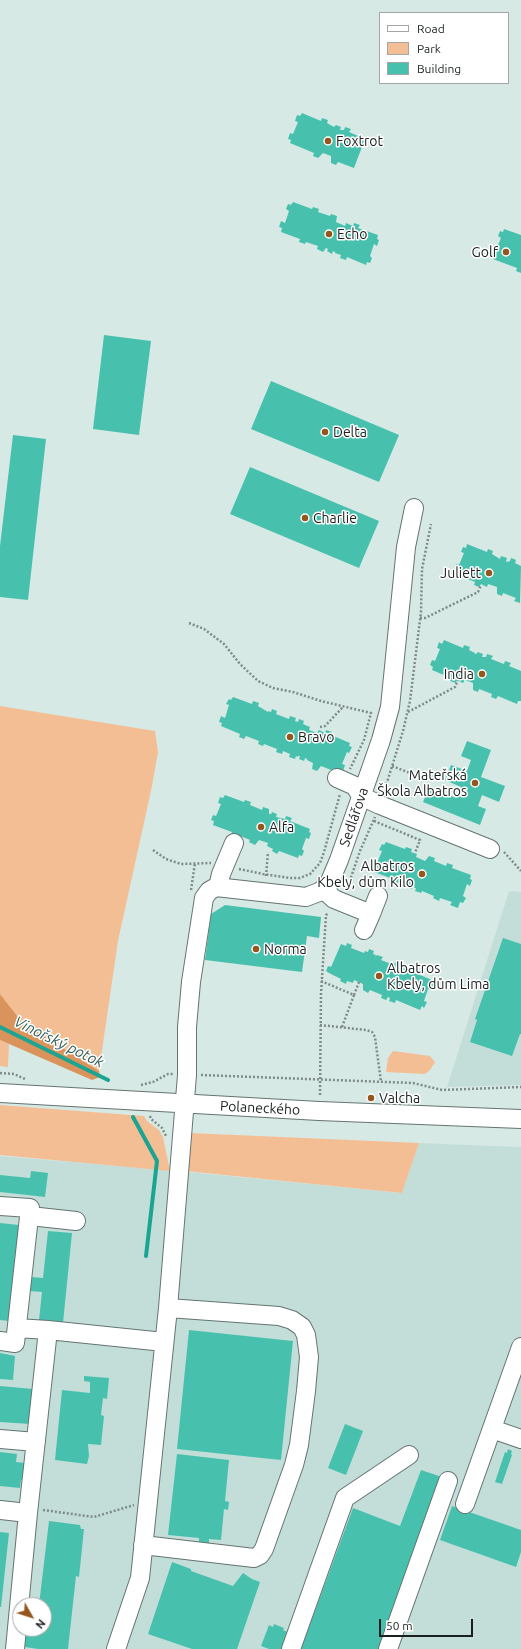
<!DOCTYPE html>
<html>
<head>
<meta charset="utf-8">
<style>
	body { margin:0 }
	#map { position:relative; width:521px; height:1649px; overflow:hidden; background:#d7e9e5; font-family:Ubuntu,sans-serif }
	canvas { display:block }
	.legend { position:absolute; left:379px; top:12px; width:130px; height:72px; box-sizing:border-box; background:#fff; border:1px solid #a3a6a5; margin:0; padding:5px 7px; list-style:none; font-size:12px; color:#19201e }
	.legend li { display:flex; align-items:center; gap:8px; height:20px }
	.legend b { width:20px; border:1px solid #a3a6a5 }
	.north { position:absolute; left:12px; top:1597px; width:40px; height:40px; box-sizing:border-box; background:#fff; border:1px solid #a3a6a5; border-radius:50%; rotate:129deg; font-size:11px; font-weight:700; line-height:16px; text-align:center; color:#19201e }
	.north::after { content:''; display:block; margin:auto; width:14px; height:18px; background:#95561d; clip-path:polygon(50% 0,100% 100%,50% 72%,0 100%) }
	.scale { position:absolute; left:379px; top:1619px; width:94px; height:18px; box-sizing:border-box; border:2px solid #19201e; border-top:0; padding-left:5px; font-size:12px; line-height:14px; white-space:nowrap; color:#19201e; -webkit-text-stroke:3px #fff; paint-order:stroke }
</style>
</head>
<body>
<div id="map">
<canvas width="521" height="1649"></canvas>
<ul class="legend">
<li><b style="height:5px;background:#fff"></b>Road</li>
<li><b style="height:11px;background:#f4be95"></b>Park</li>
<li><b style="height:11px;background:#47c1ae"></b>Building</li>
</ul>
<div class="north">N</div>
<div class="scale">50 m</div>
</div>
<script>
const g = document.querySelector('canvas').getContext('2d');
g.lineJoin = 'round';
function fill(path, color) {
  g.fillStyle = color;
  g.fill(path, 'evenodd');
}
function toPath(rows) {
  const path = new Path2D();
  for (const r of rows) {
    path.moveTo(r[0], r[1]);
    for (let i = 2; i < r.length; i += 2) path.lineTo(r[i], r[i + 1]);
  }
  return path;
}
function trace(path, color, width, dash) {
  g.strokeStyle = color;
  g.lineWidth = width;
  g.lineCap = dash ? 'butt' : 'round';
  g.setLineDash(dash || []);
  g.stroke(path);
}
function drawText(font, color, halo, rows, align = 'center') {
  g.font = font + ' Ubuntu,sans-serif';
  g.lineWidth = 3;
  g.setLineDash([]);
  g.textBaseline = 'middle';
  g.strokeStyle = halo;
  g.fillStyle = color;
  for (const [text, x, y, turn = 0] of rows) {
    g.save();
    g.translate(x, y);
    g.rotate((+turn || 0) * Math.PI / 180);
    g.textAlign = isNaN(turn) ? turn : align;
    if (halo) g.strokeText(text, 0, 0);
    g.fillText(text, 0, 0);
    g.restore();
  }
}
const built = toPath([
	[509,891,521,892,521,1085,447,1087],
	[419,1143,521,1147,521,1649,0,1649,0,1156,178,1171,402,1193],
	[20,1605,44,1605,44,1629,20,1629]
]);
const green = toPath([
	[0,706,155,731,158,752,152,786,118,941,99,1071,22,1022,0,994],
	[0,1040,9,1044,8,1067,0,1066],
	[393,1051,430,1056,435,1062,430,1070,425,1074,386,1072,388,1058],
	[0,1105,144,1116,147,1121,159,1130,163,1137,170,1171,0,1155],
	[190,1133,419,1143,402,1193,185,1171]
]);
const forest = toPath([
	[0,994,22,1022,99,1071,100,1077,92,1080,0,1040]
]);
const stream = toPath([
	[0,1027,108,1080],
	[133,1117,157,1161,146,1256]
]);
const building = toPath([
	[302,113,321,121,322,118,328,120,327,123,334,127,336,125,341,127,340,130,344,130,345,127,351,129,349,132,365,139,354,168,338,162,336,165,331,163,331,156,323,153,318,158,313,156,314,153,290,143,291,140,288,139,290,133,293,134,298,122,295,121,297,115,300,116],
	[293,202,312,209,313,207,319,209,318,212,330,216,331,214,337,216,336,222,345,226,346,223,353,226,354,223,360,225,358,228,378,235,377,239,379,240,377,246,374,244,370,256,372,258,370,263,367,262,366,265,347,257,346,260,340,258,341,255,335,253,335,252,333,251,332,254,327,251,328,249,326,248,323,252,317,249,318,246,306,242,305,244,299,242,300,239,281,232,282,228,279,227,281,221,285,223,289,211,286,209,288,204,291,205],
	[504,229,521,235,521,273,516,271,517,268,493,259,494,255,491,254,493,248,496,250,501,238,498,236,500,231,503,232],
	[104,335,151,341,139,435,93,429],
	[271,381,399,435,379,482,251,429],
	[13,435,46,439,28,600,0,597,0,546],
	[250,467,379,521,359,568,230,514],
	[467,544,487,552,488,549,493,551,492,554,500,559,501,556,507,558,506,561,507,562,510,561,511,558,516,560,515,563,521,566,520,603,514,601,516,598,503,593,502,596,497,594,497,587,488,584,487,587,481,584,479,587,474,585,475,582,455,574,457,571,454,570,456,564,459,565,464,553,461,552,463,547,466,548],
	[444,640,463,648,464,645,470,647,469,650,475,653,475,654,476,654,478,652,483,654,482,657,486,657,487,654,493,656,491,659,504,664,505,661,511,663,509,666,521,671,521,701,518,701,517,704,498,696,496,699,491,697,492,694,479,689,478,692,473,690,473,683,465,680,463,683,457,680,456,683,450,681,451,678,432,670,433,667,430,665,432,660,435,661,440,649,437,648,439,642,442,644],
	[233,697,252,704,253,701,259,703,258,706,268,712,268,711,271,712,272,709,277,711,276,714,289,719,290,716,296,718,295,721,298,722,299,719,304,721,303,724,310,727,309,730,317,733,319,730,325,733,326,730,332,732,331,735,350,743,349,746,352,747,349,753,347,752,342,764,345,765,343,771,340,770,337,776,330,773,331,770,321,766,317,771,312,769,313,763,307,760,307,759,305,758,304,761,299,759,300,756,298,756,298,757,296,756,295,759,289,757,290,754,283,751,282,754,276,752,277,749,264,744,263,746,258,744,259,741,246,736,244,739,239,737,240,734,221,726,222,723,219,722,221,716,225,718,229,705,226,704,229,699,231,700],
	[467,741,491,750,481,777,505,786,499,802,482,795,478,806,486,809,480,825,423,802,429,787,456,798,461,787,445,780,451,765,467,771,471,760,461,756],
	[225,795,244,802,245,800,251,802,250,805,262,810,263,807,269,809,269,814,271,814,272,812,277,814,276,817,285,819,286,816,292,818,290,821,310,829,309,832,311,833,309,839,306,838,302,849,304,851,302,856,299,855,298,858,279,851,277,854,272,851,273,849,267,846,268,843,259,840,255,845,249,842,250,840,238,835,237,838,231,835,232,832,213,825,214,821,211,820,213,815,216,816,221,804,218,803,220,797,223,798],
	[386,842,405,849,406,847,412,849,411,852,417,854,416,857,425,861,429,856,435,858,434,861,446,866,447,863,453,865,452,868,471,875,470,879,472,880,470,886,467,884,463,896,466,898,463,903,460,902,458,908,450,905,452,902,440,898,439,901,433,898,434,896,422,891,421,893,415,891,416,888,414,888,415,886,413,886,412,889,406,887,408,883,399,881,398,884,392,882,393,879,374,872,375,868,372,867,375,862,377,863,382,851,379,850,382,844,384,845],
	[225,905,321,917,319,938,307,936,302,972,205,960,211,914],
	[503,938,521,944,521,1034,520,1034,512,1056,470,1042,477,1020,475,1019],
	[347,943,352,945,351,948,364,953,365,951,368,952,369,949,374,951,373,954,376,955,375,957,377,955,383,957,381,960,394,965,395,962,401,964,399,967,402,968,403,965,409,967,408,970,432,980,431,983,434,984,431,990,428,989,424,1001,427,1002,424,1008,422,1006,420,1010,396,1000,395,1003,389,1001,390,998,388,997,386,1000,381,998,382,995,370,990,368,993,363,990,363,984,354,980,353,983,347,981,346,984,340,981,341,979,329,973,326,971,328,966,331,967,341,944,346,946],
	[31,1171,48,1173,45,1197,0,1192,0,1175,30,1178],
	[0,1223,19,1225,9,1321,0,1320],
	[48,1231,72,1233,63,1323,39,1320,42,1292,30,1291,31,1277,43,1278],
	[189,1330,293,1341,281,1460,177,1449],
	[0,1353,15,1356,13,1380,0,1379],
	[84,1376,109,1378,107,1399,103,1398,101,1415,104,1416,101,1445,88,1444,89,1456,87,1464,55,1460,62,1390,90,1393,90,1382,84,1381],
	[0,1386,33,1389,30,1424,0,1422],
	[345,1424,363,1431,346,1475,328,1468],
	[508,1449,512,1451,511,1454,512,1455,502,1484,495,1482,505,1452,507,1453],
	[0,1452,17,1454,16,1462,25,1463,24,1480,21,1480,20,1488,0,1486],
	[177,1454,229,1460,225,1501,229,1502,228,1510,224,1509,221,1540,209,1539,209,1545,199,1544,199,1538,168,1535],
	[421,1470,442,1477,379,1649,301,1649,353,1508,400,1526],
	[452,1506,521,1530,521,1552,516,1567,440,1540],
	[49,1521,80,1525,81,1529,84,1529,79,1577,76,1576,68,1649,38,1649,18,1646,23,1634,36,1636,37,1629,44,1629,44,1605,39,1605],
	[0,1532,9,1533,1,1607,0,1607],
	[172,1562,191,1569,191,1571,233,1586,243,1573,252,1579,260,1582,237,1649,192,1649,148,1634],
	[274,1624,284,1628,283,1630,290,1633,284,1649,269,1649,261,1646,269,1625,273,1627]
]);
const path = toPath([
	[420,618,425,618,478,592,481,585],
	[189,623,204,629,224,644,240,664,258,681,273,688,293,692,321,701,371,713,364,740,350,769],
	[408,712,455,687,458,680],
	[320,727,325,726,343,707],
	[392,766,428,780],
	[384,792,403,731,410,701,421,612,422,569,431,524],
	[374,821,420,840,415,853],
	[153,850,166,859,181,864,211,863],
	[504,852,521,871],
	[239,869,263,874,290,878,300,878,310,874,320,863,324,852,340,794],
	[266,876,268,852],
	[347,889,360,851,375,817],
	[191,890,195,863],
	[321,981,354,995,342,1027],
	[354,995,359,982],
	[320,1025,366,1030,372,1032,375,1037,381,1082],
	[0,1073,14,1074,25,1079],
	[201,1075,413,1083,442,1090,521,1087],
	[141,1085,153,1082,168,1074,174,1074],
	[320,1095,321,994,326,915,329,913],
	[150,1116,151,1119,162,1128,166,1136],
	[43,1510,94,1517,134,1505]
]);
const minor = toPath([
	[337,778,355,786,361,796,380,805,490,849],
	[218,887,221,874,234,843],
	[323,889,334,899,371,914,378,896],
	[364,930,371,914],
	[0,1093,319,1111,521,1119],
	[0,1206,30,1208,15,1343,0,1341],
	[30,1216,76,1221],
	[17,1328,48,1330],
	[492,1429,521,1439],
	[0,1439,36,1442],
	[465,1504,521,1347],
	[0,1510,28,1513,15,1649],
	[28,1513,48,1330,164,1342],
	[143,1545,254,1558,260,1555,264,1549,294,1465,299,1445,306,1391,309,1357,306,1335,302,1327,292,1320,279,1316,168,1308],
	[116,1649,140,1578,168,1308,187,1075,187,1027,191,982,204,898,209,891,216,887,306,897,319,892,328,886,339,860,381,740,390,707,406,547,414,508],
	[291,1649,345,1498,409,1455],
	[388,1649,448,1481]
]);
const markers = [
	[328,141,4,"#95561d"],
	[329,234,4,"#95561d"],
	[506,252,4,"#95561d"],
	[325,432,4,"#95561d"],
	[305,518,4,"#95561d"],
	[489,573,4,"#95561d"],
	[482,674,4,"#95561d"],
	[290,737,4,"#95561d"],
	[475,783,4,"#95561d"],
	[261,827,4,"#95561d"],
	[422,874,4,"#95561d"],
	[256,949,4,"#95561d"],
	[379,976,4,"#95561d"],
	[371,1098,4,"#95561d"]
];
const poiNames = [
	["Foxtrot",336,141],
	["Echo",337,234],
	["Golf",498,252,"right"],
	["Delta",333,432],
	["Charlie",313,518],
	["Juliett",481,573,"right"],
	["India",474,674,"right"],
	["Bravo",298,737],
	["Mateřská",467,775,"right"],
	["Škola Albatros",467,791,"right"],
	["Alfa",269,827],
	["Albatros",414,866,"right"],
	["Kbely, dům Kilo",414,882,"right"],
	["Norma",264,949],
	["Albatros",387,968],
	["Kbely, dům Lima",387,984],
	["Valcha",379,1098]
];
const streetNames = [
	["Sedlářova",354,817,-71],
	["Polaneckého",260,1108,3]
];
const waterNames = [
	["Vinořský potok",59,1042,26]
];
fill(built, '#c3ded8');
fill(green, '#f4be95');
fill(forest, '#da945b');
trace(stream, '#1ca492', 4);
fill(building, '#47c1ae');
trace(minor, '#647471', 20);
trace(path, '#7e8b88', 2.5, [2, 2]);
trace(minor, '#fff', 18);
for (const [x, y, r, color] of markers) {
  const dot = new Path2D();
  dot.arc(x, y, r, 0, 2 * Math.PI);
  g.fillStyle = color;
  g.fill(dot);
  trace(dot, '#fff', 1.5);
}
drawText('14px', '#19201e', '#fff', poiNames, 'left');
drawText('14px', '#19201e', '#fff', streetNames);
drawText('italic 15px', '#2d5f56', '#fff', waterNames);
</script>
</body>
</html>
